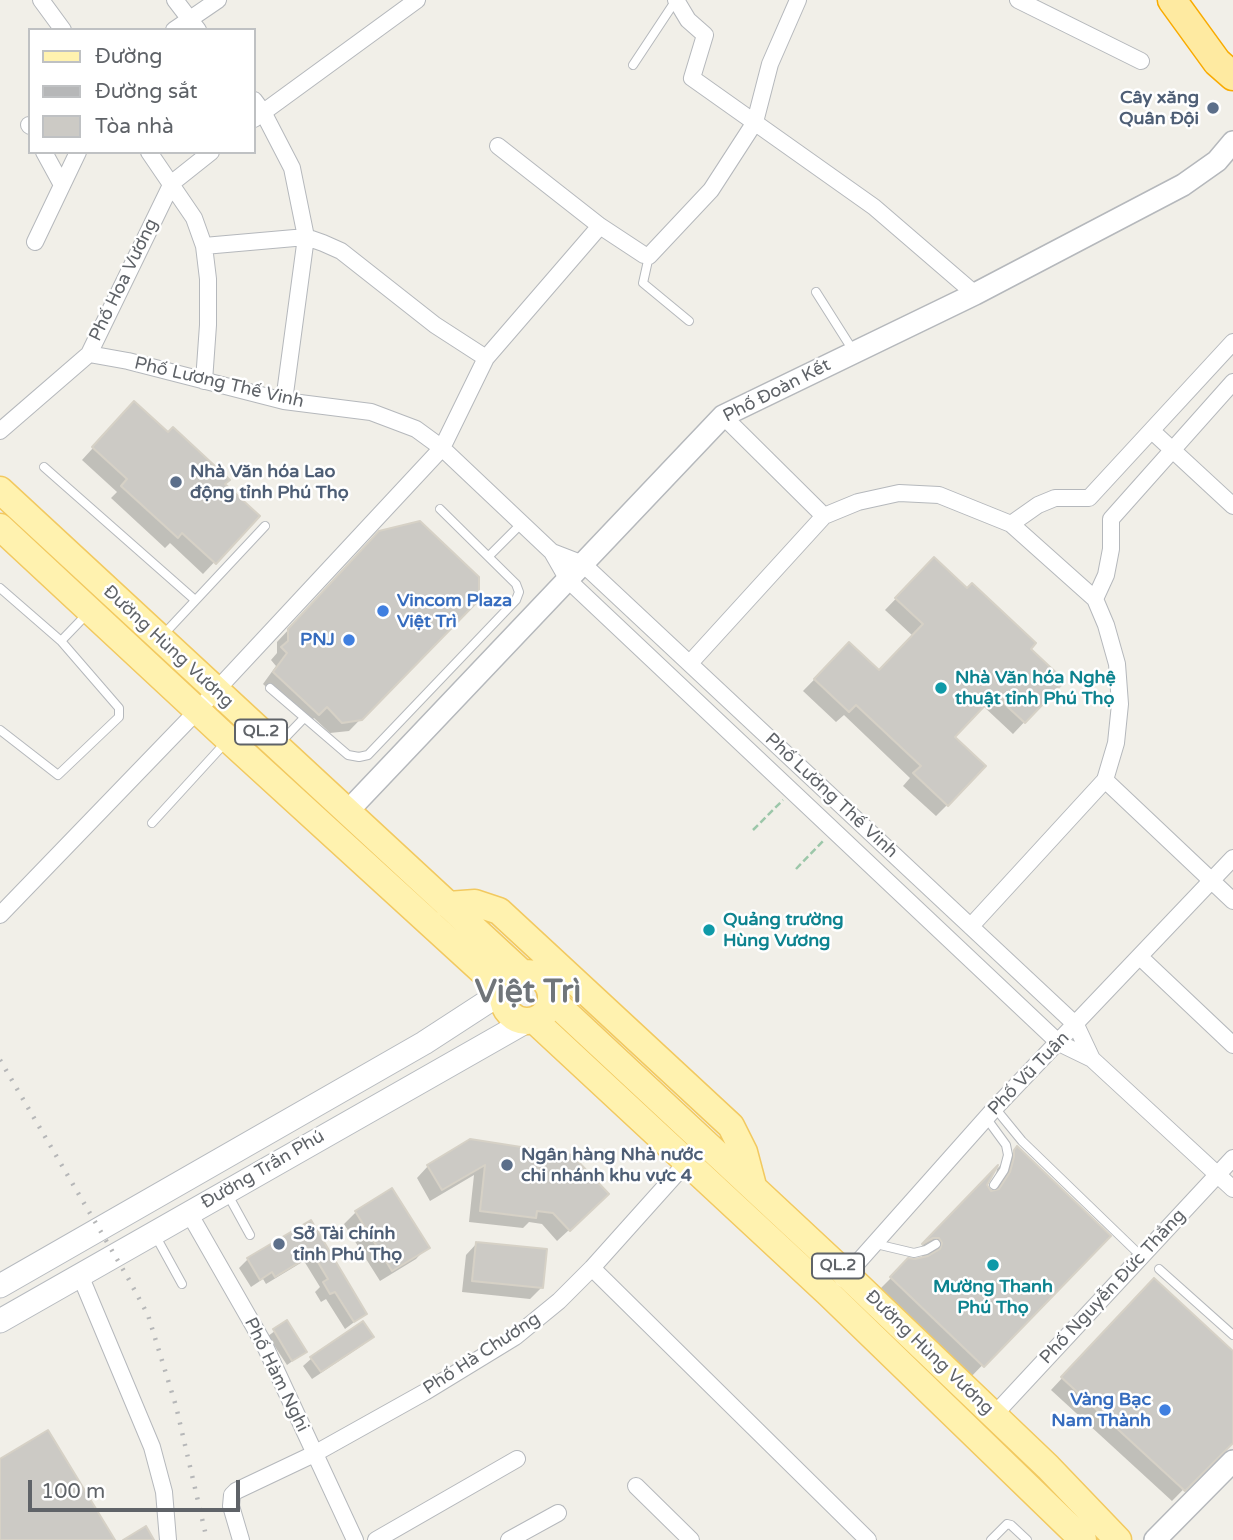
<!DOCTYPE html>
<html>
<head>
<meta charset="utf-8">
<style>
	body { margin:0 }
	#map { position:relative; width:1233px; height:1540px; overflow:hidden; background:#f1efe8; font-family:"Varela Round",sans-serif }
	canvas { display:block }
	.legend { position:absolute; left:28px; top:28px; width:228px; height:126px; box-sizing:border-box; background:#fff; border:2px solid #bfc1c3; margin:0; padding:9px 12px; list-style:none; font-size:21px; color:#5f6368 }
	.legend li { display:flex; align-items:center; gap:14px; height:35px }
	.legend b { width:35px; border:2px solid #bfc1c3 }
	.scale { position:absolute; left:28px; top:1480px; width:212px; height:32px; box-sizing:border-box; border:4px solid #5f6368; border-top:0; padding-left:9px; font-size:21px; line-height:24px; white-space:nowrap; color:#5f6368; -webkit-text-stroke:5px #fff; paint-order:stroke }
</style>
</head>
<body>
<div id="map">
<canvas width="1233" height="1540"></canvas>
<ul class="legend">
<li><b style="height:9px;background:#fff2af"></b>Đường</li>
<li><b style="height:9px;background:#b6b7b8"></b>Đường sắt</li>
<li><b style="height:19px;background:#cccac5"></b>Tòa nhà</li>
</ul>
<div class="scale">100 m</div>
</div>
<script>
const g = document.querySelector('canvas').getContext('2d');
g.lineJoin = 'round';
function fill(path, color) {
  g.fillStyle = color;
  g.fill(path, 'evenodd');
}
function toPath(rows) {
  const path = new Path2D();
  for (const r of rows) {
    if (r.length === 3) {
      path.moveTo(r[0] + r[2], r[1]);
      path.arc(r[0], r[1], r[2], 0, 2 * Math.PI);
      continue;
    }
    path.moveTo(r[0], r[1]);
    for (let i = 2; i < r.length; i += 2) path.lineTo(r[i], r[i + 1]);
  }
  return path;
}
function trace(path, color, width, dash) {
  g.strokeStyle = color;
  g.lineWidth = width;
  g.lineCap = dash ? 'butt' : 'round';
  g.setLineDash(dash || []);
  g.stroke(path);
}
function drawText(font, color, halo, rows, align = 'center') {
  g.font = font + ' "Varela Round",sans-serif';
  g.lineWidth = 5;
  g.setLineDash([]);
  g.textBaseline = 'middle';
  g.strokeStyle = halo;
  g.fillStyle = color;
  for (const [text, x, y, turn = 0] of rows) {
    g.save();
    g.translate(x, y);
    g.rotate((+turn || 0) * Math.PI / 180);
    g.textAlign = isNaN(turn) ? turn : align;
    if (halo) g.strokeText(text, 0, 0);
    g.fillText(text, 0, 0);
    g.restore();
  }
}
const shadow = toPath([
	[123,415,223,485,258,516,203,574,170,543,165,548,111,498,117,492,82,460],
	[368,544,477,599,349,731,330,733,314,718,307,725,263,684,276,666,271,660,277,653,277,642],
	[934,559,1063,681,1013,734,982,705,952,737,947,805,936,816,903,786,910,778,844,715,836,722,803,691,849,644,879,672,913,636,885,610],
	[470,1141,595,1206,557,1241,542,1224,529,1222,523,1228,469,1222,474,1175,430,1201,417,1178,428,1166],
	[1017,1148,1108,1236,965,1383,874,1295,909,1260,924,1259,921,1255,912,1256,991,1175,985,1185,990,1193,993,1192,997,1169],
	[356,1212,427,1247,416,1259,380,1281,344,1224],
	[310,1222,365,1314,345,1329,326,1299,321,1302,315,1292,320,1287,304,1261,266,1284,263,1279,251,1287,239,1268,248,1259],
	[477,1243,542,1287,530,1299,462,1292,466,1255],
	[1142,1292,1233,1353,1233,1439,1172,1501,1051,1390],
	[286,1323,305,1352,287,1365,268,1336],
	[371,1336,363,1345,312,1379,303,1366,312,1358]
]);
const building = toPath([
	[134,401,168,432,173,427,230,480,225,484,260,516,216,564,182,533,178,538,121,486,127,479,92,447,134,401],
	[420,521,479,577,479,600,362,720,342,723,327,707,319,715,273,672,287,653,281,647,288,641,288,629,379,531,420,521],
	[934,557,967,588,972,583,1036,643,1031,649,1065,681,1025,723,995,695,955,737,986,766,948,806,913,773,921,766,856,705,849,712,814,679,849,642,879,670,923,624,895,598,934,557],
	[470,1139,572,1155,609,1194,570,1231,553,1213,537,1211,536,1218,480,1211,485,1165,442,1190,427,1165,470,1139],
	[1017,1146,1111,1236,984,1367,890,1277,908,1258,915,1259,928,1256,940,1249,942,1243,939,1238,933,1238,922,1244,998,1165,987,1185,991,1191,999,1189,1010,1172,1014,1157,1014,1150,1017,1146],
	[392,1188,430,1248,392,1271,355,1211,392,1188],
	[311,1220,367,1314,354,1322,335,1292,330,1294,323,1282,328,1279,313,1254,275,1277,272,1272,260,1280,247,1258,311,1220],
	[476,1242,547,1249,543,1288,472,1281,476,1242],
	[1154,1278,1233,1351,1233,1443,1185,1491,1061,1377,1154,1278],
	[287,1320,307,1352,292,1361,273,1329,287,1320],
	[363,1321,374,1337,321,1372,310,1357,363,1321],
	[48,1430,115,1540,0,1540,0,1459,48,1430],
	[146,1526,154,1540,123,1540,146,1526]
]);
const path = toPath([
	[753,830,783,800],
	[796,869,823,841]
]);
const service = toPath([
	[633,65,676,0],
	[649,256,643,283,689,321],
	[816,292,854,352],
	[44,467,195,600],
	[489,556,522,523],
	[0,588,61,641],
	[164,634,265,526],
	[270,688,348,755,359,757,368,755,516,600,519,592,516,584,440,509],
	[0,730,58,775,119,717,119,708,61,641,88,613],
	[280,743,304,718],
	[152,823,226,742],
	[995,1108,1022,1141,1141,1256],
	[987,1119,1006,1145,1008,1155,1004,1170,994,1185],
	[228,1195,250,1235],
	[155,1235,182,1284],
	[876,1244,914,1253,926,1250,936,1244],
	[1159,1269,1233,1335],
	[991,1540,1007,1524,1011,1525,1027,1540]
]);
const minor = toPath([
	[41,0,63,30],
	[175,0,198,30],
	[676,0,688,20,705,35,692,78,874,207,975,294],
	[1018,0,1141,61],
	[174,30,218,0],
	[254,100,263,112,292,168,306,237,284,401],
	[254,119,417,0],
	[29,125,30,126],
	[498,146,600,226,644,255,649,256,711,190,755,122,770,64,798,0],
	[44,152,62,185],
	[149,152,194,218,204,246,208,279,208,325,204,381],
	[35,242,78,152],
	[204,246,306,237,323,243,341,251,435,325,486,358],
	[89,354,128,361,284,401,371,412,416,429,442,448,552,552,568,580,1059,1043,1092,1059,1233,1189],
	[723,416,824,516],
	[0,431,89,354,172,183,211,152],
	[1152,431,1233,506],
	[1011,524,1038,505,1055,498,1089,498,1233,342],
	[552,552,583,564,1076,1025,1092,1059],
	[1095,599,1106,575,1111,549,1111,519,1233,382],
	[690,663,824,516,858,502,899,493,939,495,1011,524,1095,599,1106,625,1117,664,1120,704,1116,743,1105,780,971,926],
	[1105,780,1233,901],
	[0,915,197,711,442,448,486,358,600,226],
	[1140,957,1233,1045],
	[189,1213,264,1344,355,1540],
	[592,1268,868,1540],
	[80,1275,152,1447,164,1492,168,1540],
	[843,1279,995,1108,1233,858],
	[994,1415,1233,1158],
	[636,1486,691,1540],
	[241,1540,231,1506,232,1495,236,1491,314,1454,425,1392,515,1337,559,1301,592,1268,687,1162],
	[376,1540,517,1459],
	[509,1540,558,1513]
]);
const tertiary = toPath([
	[347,812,723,416,975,294,1183,185,1217,161,1233,142],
	[1155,1540,1233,1461]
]);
const secondary = toPath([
	[0,1286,424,1043,504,991],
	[0,1321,527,1021]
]);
const primary = toPath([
	[0,490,522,973],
	[0,527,228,739,504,991],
	[448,905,475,903,499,911,594,999,731,1126,744,1152,753,1186],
	[527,997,24],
	[551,999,847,1275,1048,1467,1118,1540],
	[534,1020,829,1294,1083,1540]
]);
const trunk = toPath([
	[1172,0,1217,62,1233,76]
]);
const rail = toPath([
	[0,1060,128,1278,148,1315,176,1406,207,1540]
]);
const markers = [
	[1213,108,7,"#5c6f8a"],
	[176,482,7,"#5c6f8a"],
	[383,611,7,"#3f7fe0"],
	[349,640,7,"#3f7fe0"],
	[941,688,7,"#0f9aa8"],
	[709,930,7,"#0f9aa8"],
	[507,1165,7,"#5c6f8a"],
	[279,1244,7,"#5c6f8a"],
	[993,1265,7,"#0f9aa8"],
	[1165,1410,7,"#3f7fe0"]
];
const shields = [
	[261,732,52],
	[838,1266,52]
];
const shieldNames = [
	["QL.2",261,732],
	["QL.2",838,1266]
];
const serviceNames = [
	["Cây xăng",1199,98,"right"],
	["Quân Đội",1199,119,"right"],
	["Nhà Văn hóa Lao",190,472],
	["động tỉnh Phú Thọ",190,493],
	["Ngân hàng Nhà nước",521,1155],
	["chi nhánh khu vực 4",521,1176],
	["Sở Tài chính",293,1234],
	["tỉnh Phú Thọ",293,1255]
];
const streetNames = [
	["Phố Hoa Vương",124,280,-64],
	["Phố Lương Thế Vinh",219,383,13],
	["Phố Đoàn Kết",777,391,-27],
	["Đường Hùng Vương",168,647,43],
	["Phố Lương Thế Vinh",831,796,43],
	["Phố Vũ Tuân",1029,1074,-46],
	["Đường Trần Phú",263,1170,-30],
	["Phố Nguyễn Đức Thắng",1113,1287,-47],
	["Đường Hùng Vương",929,1353,44],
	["Phố Hà Chương",482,1354,-33],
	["Phố Hàm Nghi",276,1375,64]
];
const shopNames = [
	["Vincom Plaza",397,601,"left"],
	["Việt Trì",397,622,"left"],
	["PNJ",335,640],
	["Vàng Bạc",1151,1400],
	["Nam Thành",1151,1421]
];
const cultureNames = [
	["Nhà Văn hóa Nghệ",955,678],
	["thuật tỉnh Phú Thọ",955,699],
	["Quảng trường",723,920],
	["Hùng Vương",723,941],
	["Mường Thanh",993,1287,"center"],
	["Phú Thọ",993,1308,"center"]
];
const townNames = [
	["Việt Trì",528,994]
];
fill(shadow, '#0003');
fill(building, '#cccac5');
trace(building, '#d6d1c6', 2);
trace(service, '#b5b8bc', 10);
trace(minor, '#b5b8bc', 18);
trace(tertiary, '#b5b8bc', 24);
trace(secondary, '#b6babf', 25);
trace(primary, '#f2c960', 29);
trace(trunk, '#f9ab00', 31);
trace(path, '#9cc7a9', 2.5, [7, 3.5]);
trace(service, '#fff', 8);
trace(minor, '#fff', 16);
trace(tertiary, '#fff', 21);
trace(secondary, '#fff', 23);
trace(primary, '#fff2af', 26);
trace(trunk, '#feeaa1', 28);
trace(rail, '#b6b7b8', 4.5, [2, 9]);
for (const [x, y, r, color] of markers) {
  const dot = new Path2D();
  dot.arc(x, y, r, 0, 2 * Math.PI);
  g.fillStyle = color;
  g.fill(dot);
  trace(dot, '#fff', 2.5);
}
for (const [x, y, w] of shields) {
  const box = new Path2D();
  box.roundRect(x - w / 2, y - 12.5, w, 25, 5);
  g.fillStyle = '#fff';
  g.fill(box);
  trace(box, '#5f6368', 2);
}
drawText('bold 16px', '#5f6368', null, shieldNames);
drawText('bold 18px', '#4e5e75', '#fff', serviceNames, 'left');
drawText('18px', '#5f6368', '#fff', streetNames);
drawText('bold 18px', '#366cbe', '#fff', shopNames, 'right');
drawText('bold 18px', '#0d838f', '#fff', cultureNames, 'left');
drawText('bold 32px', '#70757a', '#fff', townNames);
</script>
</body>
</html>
